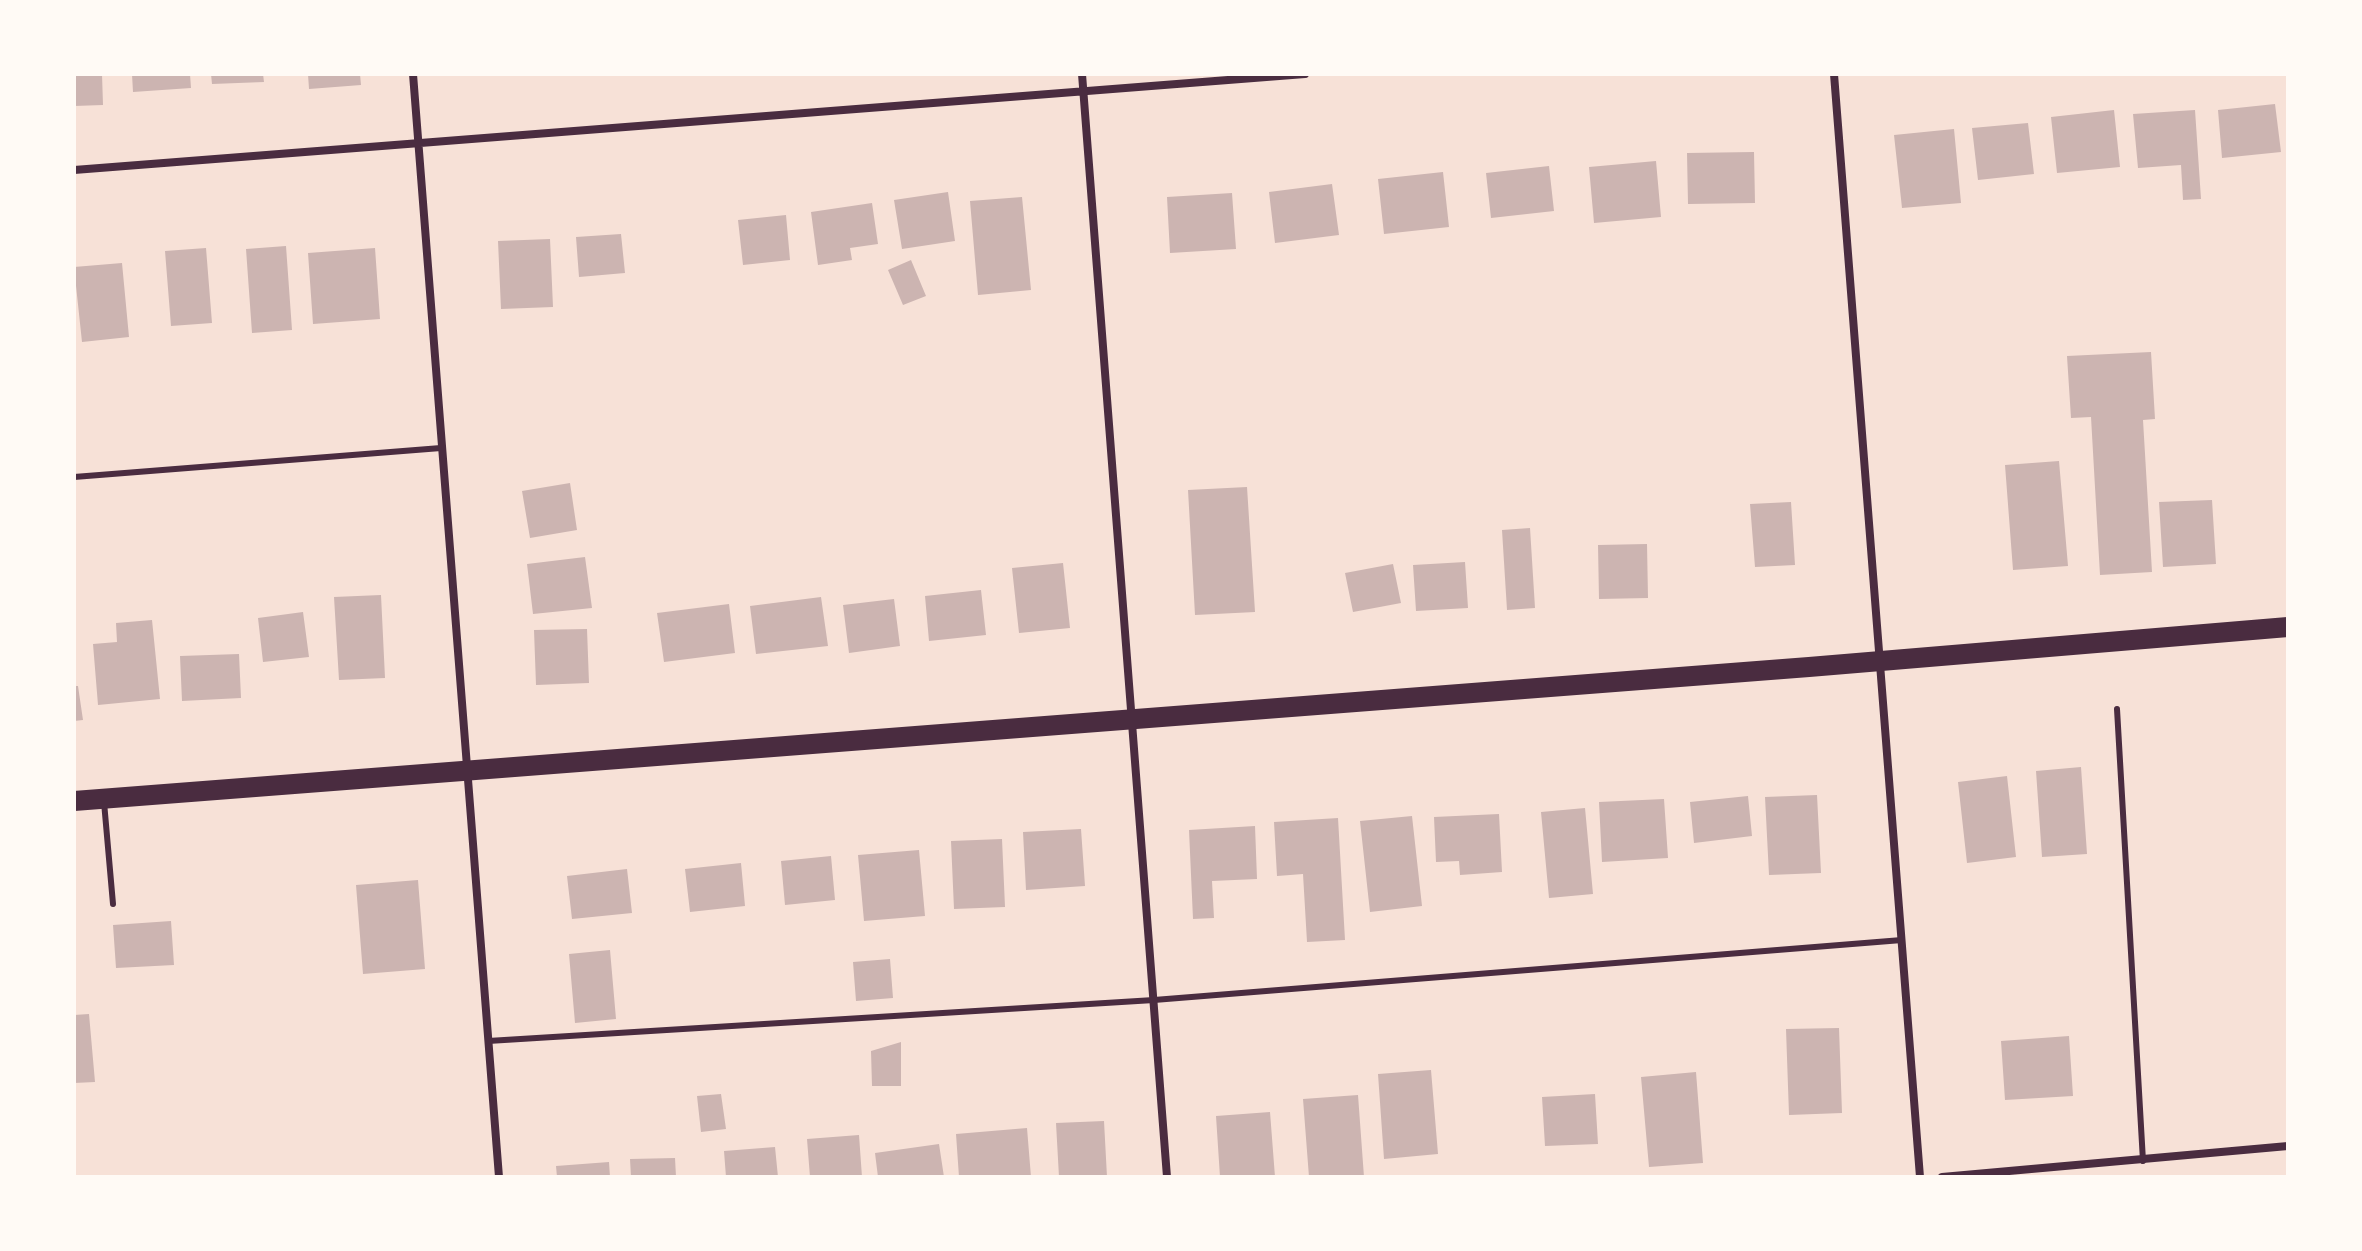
<!DOCTYPE html>
<html>
<head>
<meta charset="utf-8">
<style>
	body { margin:0 }
	#map { position:relative; width:2362px; height:1251px; overflow:hidden; background:#f7e1d7; font-family:"Golos Text",sans-serif }
	canvas { display:block }
	.frame { position:absolute; inset:0; border:76px solid #fffaf5; pointer-events:none }
</style>
</head>
<body>
<div id="map">
<canvas width="2362" height="1251"></canvas>
<div class="frame"></div>
</div>
<script>
const g = document.querySelector('canvas').getContext('2d');
g.lineJoin = 'round';
function fill(path, color) {
  g.fillStyle = color;
  g.fill(path, 'evenodd');
}
function toPath(rows) {
  const path = new Path2D();
  for (const r of rows) {
    path.moveTo(r[0], r[1]);
    for (let i = 2; i < r.length; i += 2) path.lineTo(r[i], r[i + 1]);
  }
  return path;
}
function trace(path, color, width, dash) {
  g.strokeStyle = color;
  g.lineWidth = width;
  g.lineCap = dash ? 'butt' : 'round';
  g.setLineDash(dash || []);
  g.stroke(path);
}
const building = toPath([
	[74,74,102,74,103,105,74,106],
	[132,74,190,74,191,88,133,92],
	[211,74,263,74,264,82,212,84],
	[308,74,360,74,361,85,309,89],
	[2275,104,2281,152,2222,158,2218,110],
	[2114,110,2120,167,2057,173,2051,117],
	[2195,110,2201,199,2183,200,2181,165,2138,168,2133,114],
	[2028,123,2034,174,1978,180,1972,128],
	[1954,129,1961,203,1902,208,1894,135],
	[1754,152,1755,203,1688,204,1687,153],
	[1656,161,1661,217,1594,223,1589,167],
	[1549,166,1554,211,1491,218,1486,173],
	[1443,172,1449,227,1384,234,1378,179],
	[1332,184,1339,235,1275,243,1269,192],
	[948,192,955,241,902,249,894,200],
	[1232,193,1236,249,1170,253,1167,197],
	[1022,197,1031,290,978,295,970,201],
	[872,203,878,244,850,248,852,260,818,265,811,212],
	[786,215,790,260,743,265,738,220],
	[621,234,625,273,579,277,576,237],
	[550,239,553,307,501,309,498,241],
	[286,246,292,330,252,333,246,249],
	[206,248,212,323,171,326,165,251],
	[375,248,380,319,313,324,308,253],
	[911,260,926,296,903,305,888,270],
	[122,263,129,337,82,342,74,267],
	[2151,352,2155,419,2143,420,2152,572,2100,575,2091,417,2071,418,2067,356],
	[2059,461,2068,566,2013,570,2005,465],
	[570,483,577,530,530,538,522,491],
	[1247,487,1255,612,1195,615,1188,490],
	[2212,500,2216,564,2163,567,2159,502],
	[1791,502,1795,565,1755,567,1750,504],
	[1530,528,1535,608,1507,610,1502,530],
	[1647,544,1648,598,1599,599,1598,545],
	[585,557,592,608,533,614,527,564],
	[1465,562,1468,608,1416,611,1413,565],
	[1063,563,1070,628,1019,633,1012,568],
	[1393,564,1401,603,1353,612,1345,573],
	[981,590,986,635,929,641,925,596],
	[381,595,385,678,339,680,334,597],
	[821,597,828,646,756,654,750,606],
	[894,599,900,646,849,653,843,605],
	[729,604,735,653,664,662,657,613],
	[303,612,309,657,263,662,258,618],
	[152,620,160,699,98,705,93,644,117,642,116,623],
	[587,629,589,683,536,685,534,630],
	[239,654,241,698,182,701,180,656],
	[74,686,78,686,83,720,74,721],
	[2081,767,2087,854,2042,857,2036,771],
	[2007,776,2016,857,1967,863,1958,782],
	[1817,795,1821,873,1769,875,1765,797],
	[1748,796,1752,836,1694,843,1690,802],
	[1664,799,1668,858,1602,862,1599,802],
	[1585,808,1593,894,1549,898,1541,812],
	[1499,814,1502,872,1460,875,1459,861,1436,862,1434,817],
	[1412,816,1422,906,1370,912,1360,821],
	[1338,818,1345,940,1307,942,1303,874,1277,876,1274,822],
	[1255,826,1257,879,1212,881,1214,918,1193,919,1189,830],
	[1081,829,1085,886,1026,890,1023,832],
	[1002,839,1005,907,954,909,951,841],
	[919,850,925,916,864,921,858,855],
	[831,856,835,900,785,905,781,861],
	[741,863,745,906,690,912,685,869],
	[627,869,632,913,572,919,567,876],
	[418,880,425,969,363,974,356,885],
	[171,921,174,965,116,968,113,925],
	[610,950,616,1019,575,1023,569,954],
	[890,959,893,998,856,1001,853,962],
	[89,1014,95,1082,74,1083,74,1015],
	[1839,1028,1842,1113,1789,1115,1786,1029],
	[2069,1036,2073,1096,2005,1100,2001,1041],
	[901,1042,901,1086,872,1086,871,1051],
	[1431,1070,1438,1154,1384,1159,1378,1074],
	[1696,1072,1703,1163,1649,1167,1641,1077],
	[721,1094,726,1129,701,1132,697,1096],
	[1595,1094,1598,1144,1545,1146,1542,1097],
	[1358,1095,1364,1177,1309,1177,1303,1099],
	[1270,1112,1275,1177,1220,1177,1216,1116],
	[1104,1121,1107,1177,1059,1177,1056,1123],
	[1027,1128,1031,1177,959,1177,956,1134],
	[859,1135,862,1177,810,1177,807,1139],
	[939,1144,944,1177,878,1177,875,1153],
	[775,1147,778,1177,726,1177,724,1151],
	[675,1158,676,1177,631,1177,630,1159],
	[609,1162,610,1177,557,1177,556,1166]
]);
const service = toPath([
	[74,477,441,448],
	[2117,709,2143,1161],
	[104,802,113,904],
	[488,1041,1154,1000,1902,940]
]);
const minor = toPath([
	[413,74,499,1177],
	[1082,74,1167,1177],
	[1834,74,1920,1177],
	[74,170,1305,74],
	[1942,1177,2288,1146]
]);
const primary = toPath([
	[74,801,1809,667,2288,627]
]);
fill(building, '#ccb4b1');
trace(service, '#4a2c40', 6);
trace(minor, '#4a2c40', 8);
trace(primary, '#4a2c40', 20);
</script>
</body>
</html>
